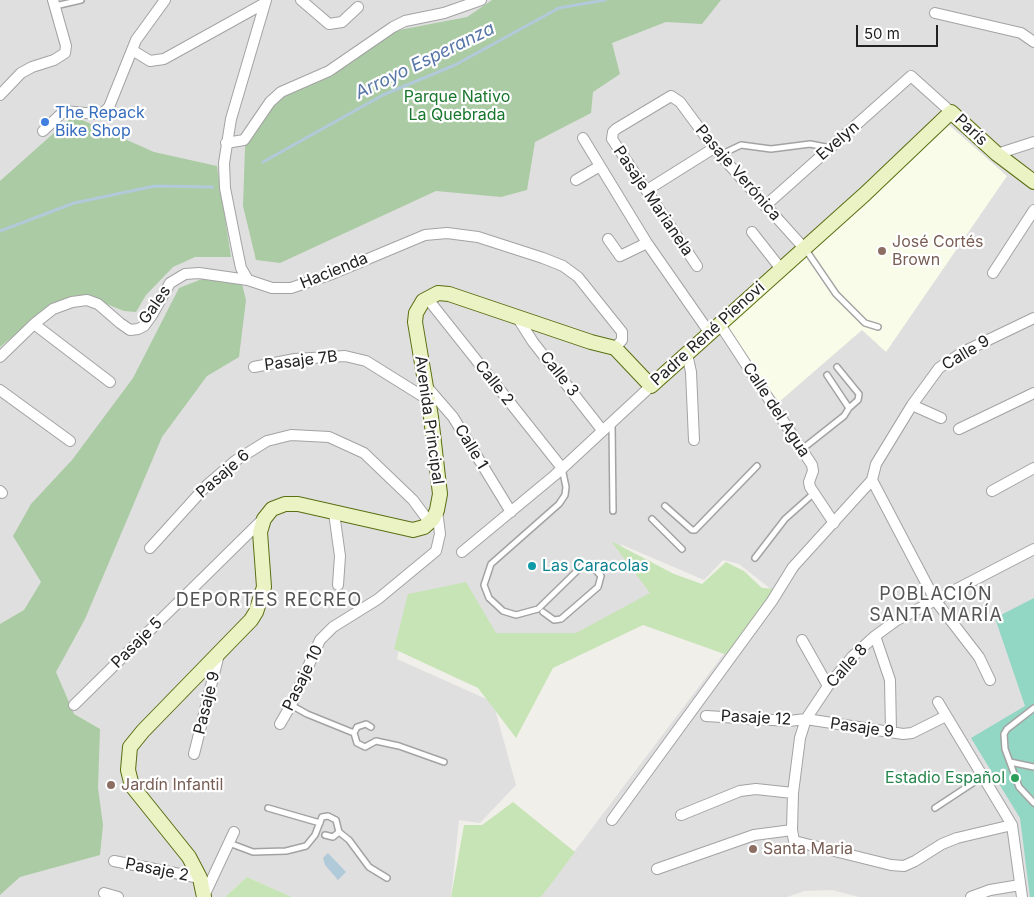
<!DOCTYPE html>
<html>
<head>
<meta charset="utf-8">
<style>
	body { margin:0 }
	#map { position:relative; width:1034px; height:897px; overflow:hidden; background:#f1efea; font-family:Inter,sans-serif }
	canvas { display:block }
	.scale { position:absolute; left:856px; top:25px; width:82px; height:22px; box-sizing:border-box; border:2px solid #222; border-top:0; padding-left:6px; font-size:15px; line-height:18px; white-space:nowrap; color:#222; -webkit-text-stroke:4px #fff; paint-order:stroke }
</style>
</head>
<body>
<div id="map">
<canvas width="1034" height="897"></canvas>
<div class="scale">50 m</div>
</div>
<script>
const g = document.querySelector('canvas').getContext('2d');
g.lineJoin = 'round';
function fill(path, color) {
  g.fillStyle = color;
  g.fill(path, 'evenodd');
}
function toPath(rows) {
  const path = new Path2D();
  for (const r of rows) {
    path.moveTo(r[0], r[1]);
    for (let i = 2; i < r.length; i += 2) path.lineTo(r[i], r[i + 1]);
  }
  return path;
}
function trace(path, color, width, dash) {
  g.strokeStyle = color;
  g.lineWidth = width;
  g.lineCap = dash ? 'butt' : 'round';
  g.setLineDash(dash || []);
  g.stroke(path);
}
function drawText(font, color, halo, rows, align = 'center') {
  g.font = font + ' Inter,sans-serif';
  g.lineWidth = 4.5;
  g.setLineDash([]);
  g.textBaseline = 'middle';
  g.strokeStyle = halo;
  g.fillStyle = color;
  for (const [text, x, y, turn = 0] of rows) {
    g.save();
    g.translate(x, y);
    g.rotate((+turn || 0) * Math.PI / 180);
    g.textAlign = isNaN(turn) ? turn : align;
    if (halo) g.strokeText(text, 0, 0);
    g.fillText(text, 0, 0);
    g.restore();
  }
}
const residential = toPath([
	[0,0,1034,0,1034,897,859,897,832,890,804,891,787,897,540,897,772,590,739,564,723,560,704,580,620,544,656,594,577,640,486,641,410,598,397,659,493,702,516,785,480,823,459,820,451,897,292,897,247,877,225,897,0,897]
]);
const education = toPath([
	[949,125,1007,176,886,352,862,330,779,402,723,327]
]);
const grass = toPath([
	[611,541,674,574,702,584,726,562,744,571,762,588,777,589,727,655,643,625,553,668,516,738,478,688,394,649,408,594,466,582,496,633,576,633,650,593],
	[513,802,575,852,541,897,451,897,464,825,482,825],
	[247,877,292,897,225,897]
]);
const forest = toPath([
	[492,0,721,0,702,24,666,22,612,43,620,74,593,92,591,113,535,142,527,190,501,197,436,191,280,263,256,260,243,206,245,147,254,115,279,87,341,69,394,31,467,17],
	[73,116,154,152,217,166,231,257,195,257,173,267,146,295,136,312,124,311,94,299,53,304,0,347,0,181],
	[202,279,242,284,246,300,239,357,207,376,162,437,85,619,56,672,74,714,100,729,98,788,103,825,100,855,20,877,0,895,0,624,24,610,41,582,13,536,31,504,72,460,133,378,179,288]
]);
const pitch = toPath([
	[1034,598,1034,897,1030,897,1020,818,971,738,1025,706,995,618]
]);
const water = toPath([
	[328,853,346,872,338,880,325,865,323,858]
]);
const stream = toPath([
	[263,162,383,95,455,65,559,8,605,0],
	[0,231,74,203,155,186,213,187]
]);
const lane = toPath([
	[55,6,81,0],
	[720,155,741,145,771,149,810,144,831,148],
	[806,250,836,294,865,323,878,327],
	[837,367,859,394,858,400,849,408],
	[612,424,613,511],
	[801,450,844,416,849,408,827,375],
	[665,506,692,530,695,530,757,466],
	[652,519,682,549],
	[755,558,785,519,813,494],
	[543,612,554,620,561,619,598,587,601,576,592,566,582,566,538,609,516,615,503,611,489,598,484,585,491,564,559,504,565,495,566,487,562,468],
	[291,705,307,714,354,733,357,743,365,747,376,741,399,746,444,762],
	[1034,708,1007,729,1004,734,1005,749,1019,787,1034,803],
	[354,733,357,727,366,724,371,727],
	[1010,762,1034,767],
	[268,808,320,823],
	[935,808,982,777],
	[339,832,349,840,369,867,387,878],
	[229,843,253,852,286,851,306,846,315,835,322,817,328,816,336,820,339,832,333,837,325,835]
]);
const street = toPath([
	[266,0,231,119,224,163,225,188,237,249,241,268,248,280,272,288,291,288,332,274,425,235,447,233,478,237,543,258,563,266,578,277,622,332,622,340,615,348],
	[301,0,329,24,342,22,358,7],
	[935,13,1021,33,1034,42],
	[132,50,150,61,164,59,265,3],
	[0,95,21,73,32,67,54,60,65,53,66,46,53,0],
	[43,131,64,111,96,114,103,113,109,107,136,40,165,0],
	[583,138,647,243,709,332],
	[226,143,244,140,270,102,281,92,329,71,393,27,405,21,444,13,481,0],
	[997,154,1034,142],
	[576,180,600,166],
	[647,190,714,148],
	[765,206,911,76,951,112],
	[752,232,781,269],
	[608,239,620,256,647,243],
	[697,266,612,139,613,132,616,129,671,96,680,102,714,148,804,248],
	[993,273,1034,210],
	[427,298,562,468],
	[517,317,533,342,602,430],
	[719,323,812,465,813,471,809,482,810,487,834,523],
	[34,324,110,382],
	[687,354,691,372,694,440],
	[0,357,34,324,53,309,72,302,87,300,98,304,120,323,130,330,138,329,144,326,152,315,170,283,185,274,199,273,248,280],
	[254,367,295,359,345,356,366,361,427,399],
	[427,387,453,417,511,512],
	[0,390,70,441],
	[912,405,941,418],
	[959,429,1034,393],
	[0,491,2,493],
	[992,491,1034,468],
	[334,513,340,556,338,585],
	[150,548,207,485,235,461,267,441,291,435,329,437,364,453,413,500,430,523],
	[462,552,555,475,651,386],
	[875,636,890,680,891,732],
	[802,640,828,686],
	[990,680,979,657,935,600,872,480,876,464,912,405,939,368,963,352,1034,318],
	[938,702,1012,825,1022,897],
	[74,705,263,519],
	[706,716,789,721,806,719,903,734,912,733,946,716],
	[280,724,291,705,320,640,333,627,378,599,436,551,440,534,437,510],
	[194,754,219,654],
	[681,815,740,791,756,789,793,793],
	[612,820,772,601,793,567,872,480],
	[1012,825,957,838,942,844,915,861,904,866,891,865,794,841,792,830,793,793,800,738,806,719,828,686,852,657,875,636,897,620,1034,549],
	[114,861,200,878],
	[657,869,754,835,792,830],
	[104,893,118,897],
	[204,896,234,832],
	[971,897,990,890,1020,885]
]);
const secondary = toPath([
	[204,897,200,878,189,857,132,786,128,770,130,747,143,731,251,620,256,612,264,587,260,532,264,519,272,509,285,504,298,504,413,530,424,527,433,519,437,510,440,494,431,417,415,322,416,313,423,301,438,293,449,294,591,342,615,348,651,386,865,194,951,112,997,154,1034,182]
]);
const markers = [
	[45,122,5,"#3f7fe0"],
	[882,251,5,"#8d6e63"],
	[532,566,5,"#0f9aa8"],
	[1015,778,5,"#2e9e5b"],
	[111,785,5,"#8d6e63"],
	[753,849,5,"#8d6e63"]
];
const parkNames = [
	["Parque Nativo",457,97],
	["La Quebrada",457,115]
];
const shopNames = [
	["The Repack",55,113],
	["Bike Shop",55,131]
];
const streetNames = [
	["París",971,130,43],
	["Evelyn",838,141,-41],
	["Pasaje Verónica",738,173,49],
	["Pasaje Marianela",653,201,56],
	["Hacienda",334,271,-22],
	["Gales",155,305,-55],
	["Padre René Pienovi",708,334,-42],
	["Calle 9",966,353,-31],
	["Pasaje 7B",301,361,-7],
	["Calle 3",559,374,52],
	["Calle 2",494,383,52],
	["Calle del Agua",776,410,57],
	["Avenida Principal",429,420,82],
	["Calle 1",471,447,59],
	["Pasaje 6",223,474,-41],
	["Pasaje 5",137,643,-45],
	["Calle 8",847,666,-48],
	["Pasaje 10",303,678,-64],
	["Pasaje 9",207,703,-76],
	["Pasaje 12",756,718,3],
	["Pasaje 9",862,728,8],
	["Pasaje 2",157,870,11]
];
const educationNames = [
	["José Cortés",892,242],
	["Brown",892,260],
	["Jardín Infantil",121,785],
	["Santa Maria",763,849]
];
const cultureNames = [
	["Las Caracolas",542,566]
];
const leisureNames = [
	["Estadio Español",1005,778]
];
const waterNames = [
	["Arroyo Esperanza",425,61,-26]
];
const neighbourhoodNames = [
	["POBLACIÓN",936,595],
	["SANTA MARÍA",936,616],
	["DEPORTES RECREO",269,601]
];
fill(residential, '#e0dfdf');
fill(education, '#f9fce8');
fill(grass, '#c7e4b6');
fill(forest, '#aacba3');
fill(pitch, '#92d6c4');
fill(water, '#b0cad9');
trace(stream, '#b0cad9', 3);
trace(lane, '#a3a3a3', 8);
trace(street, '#a3a3a3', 12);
trace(secondary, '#596f12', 16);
trace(lane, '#fff', 5);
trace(street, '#fff', 10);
trace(secondary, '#ebf3c5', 14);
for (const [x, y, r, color] of markers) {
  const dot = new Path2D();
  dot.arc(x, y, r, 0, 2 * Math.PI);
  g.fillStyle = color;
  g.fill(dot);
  trace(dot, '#fff', 2);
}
drawText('16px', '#19762d', '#fff', parkNames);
drawText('16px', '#366cbe', '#fff', shopNames, 'left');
drawText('16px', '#222', '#fff', streetNames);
drawText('16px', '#785e54', '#fff', educationNames, 'left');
drawText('16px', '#0d838f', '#fff', cultureNames, 'left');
drawText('16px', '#27864d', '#fff', leisureNames, 'right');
drawText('italic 18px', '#5876a7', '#fff', waterNames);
g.letterSpacing = '1px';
drawText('18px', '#555', '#fff', neighbourhoodNames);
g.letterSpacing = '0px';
</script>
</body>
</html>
